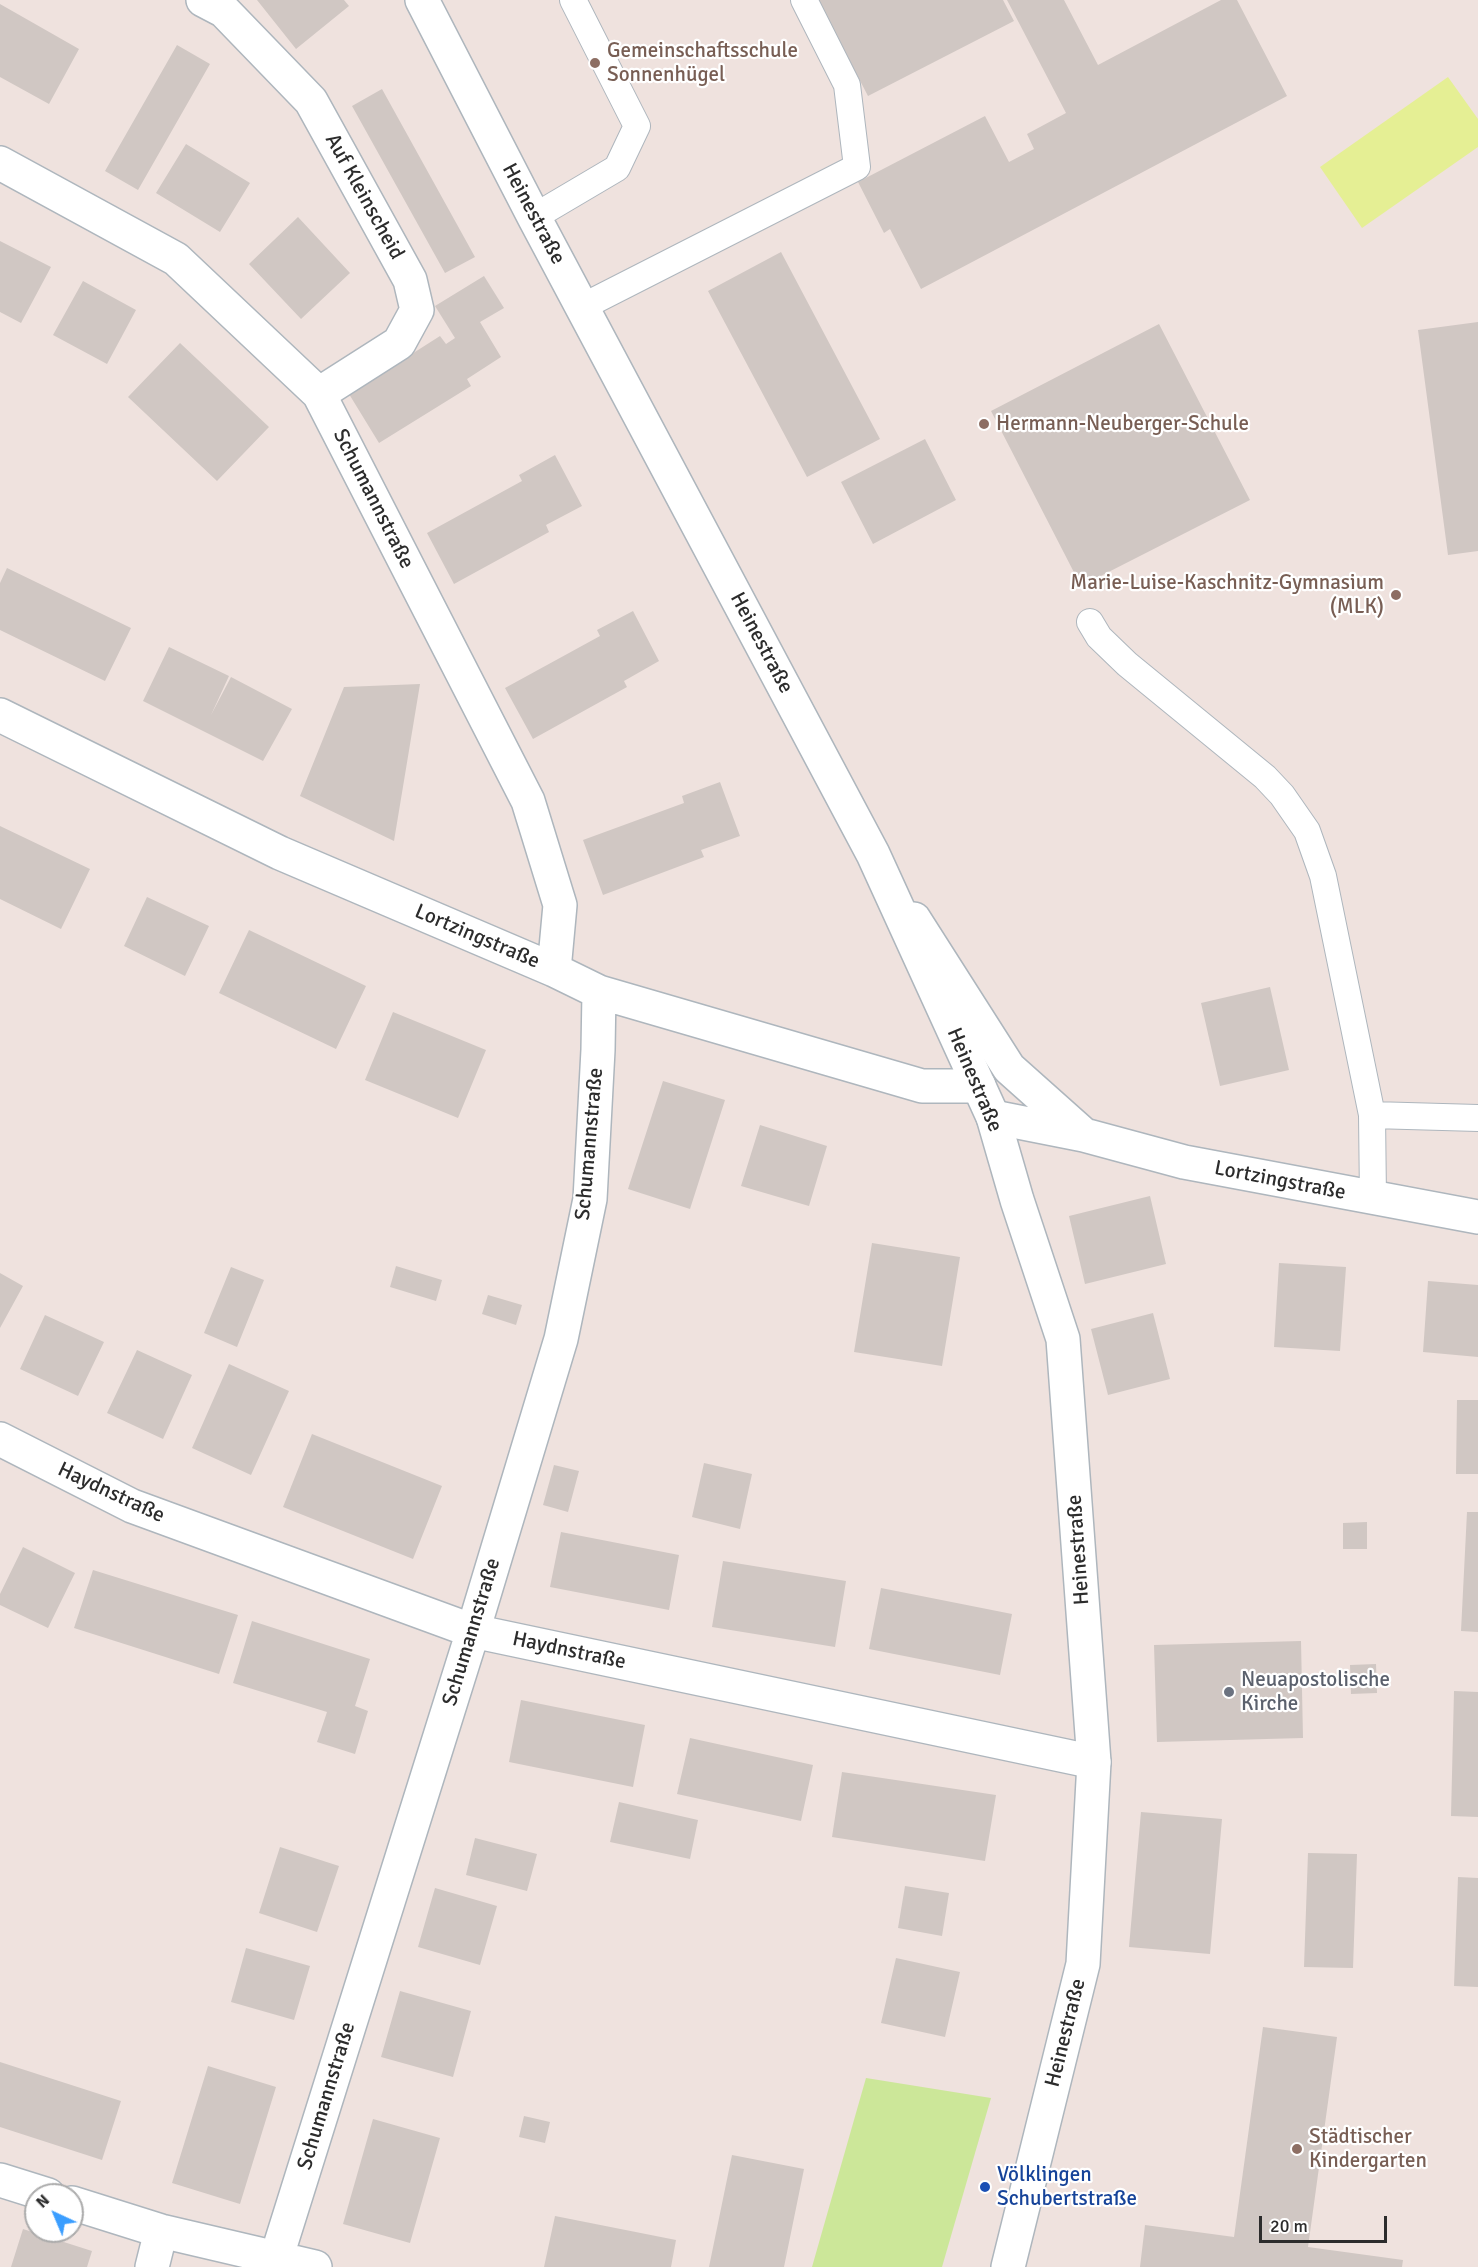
<!DOCTYPE html>
<html>
<head>
<meta charset="utf-8">
<style>
	body { margin:0 }
	#map { position:relative; width:1478px; height:2267px; overflow:hidden; background:#efe2de; font-family:Signika,sans-serif }
	canvas { display:block }
	.north { position:absolute; left:24px; top:2183px; width:60px; height:60px; box-sizing:border-box; background:#fff; border:2px solid #ababab; border-radius:50%; rotate:316deg; font-size:16px; font-weight:700; line-height:24px; text-align:center; color:#2c2c2c }
	.north::after { content:''; display:block; margin:auto; width:21px; height:27px; background:#3b9eff; clip-path:polygon(50% 0,100% 100%,50% 72%,0 100%) }
	.scale { position:absolute; left:1259px; top:2216px; width:128px; height:27px; box-sizing:border-box; border:3px solid #2c2c2c; border-top:0; padding-left:8px; font-size:18px; line-height:21px; white-space:nowrap; color:#2c2c2c; -webkit-text-stroke:4px #fff; paint-order:stroke }
</style>
</head>
<body>
<div id="map">
<canvas width="1478" height="2267"></canvas>
<div class="north">N</div>
<div class="scale">20 m</div>
</div>
<script>
const g = document.querySelector('canvas').getContext('2d');
g.lineJoin = 'round';
function fill(path, color) {
  g.fillStyle = color;
  g.fill(path, 'evenodd');
}
function toPath(rows) {
  const path = new Path2D();
  for (const r of rows) {
    path.moveTo(r[0], r[1]);
    for (let i = 2; i < r.length; i += 2) path.lineTo(r[i], r[i + 1]);
  }
  return path;
}
function trace(path, color, width, dash) {
  g.strokeStyle = color;
  g.lineWidth = width;
  g.lineCap = dash ? 'butt' : 'round';
  g.setLineDash(dash || []);
  g.stroke(path);
}
function drawText(font, color, halo, rows, align = 'center') {
  g.font = font + ' Signika,sans-serif';
  g.lineWidth = 4.5;
  g.setLineDash([]);
  g.textBaseline = 'middle';
  g.strokeStyle = halo;
  g.fillStyle = color;
  for (const [text, x, y, turn = 0] of rows) {
    g.save();
    g.translate(x, y);
    g.rotate((+turn || 0) * Math.PI / 180);
    g.textAlign = isNaN(turn) ? turn : align;
    if (halo) g.strokeText(text, 0, 0);
    g.fillText(text, 0, 0);
    g.restore();
  }
}
const green = toPath([
	[866,2078,991,2098,942,2267,812,2267]
]);
const pitch = toPath([
	[1448,77,1478,119,1478,147,1362,228,1320,167]
]);
const building = toPath([
	[257,0,344,0,349,6,296,49],
	[818,0,1003,0,1014,21,868,96],
	[1007,0,1064,0,1098,65,1221,0,1237,0,1287,96,921,289,890,229,884,233,858,182,985,116,1009,162,1034,149,1027,134,1066,113],
	[0,4,79,49,49,104,0,77],
	[177,45,210,64,138,190,105,171],
	[382,89,475,257,445,273,352,106],
	[186,144,250,183,220,232,156,193],
	[298,217,350,273,301,319,249,264],
	[0,241,51,267,21,323,0,312],
	[781,252,880,439,807,477,708,291],
	[484,276,504,308,480,322,501,357,467,379,471,386,379,443,349,394,440,336,446,344,455,338,435,306],
	[83,281,136,310,107,364,53,335],
	[1478,322,1478,551,1448,555,1418,330],
	[1159,324,1250,500,1081,586,991,411],
	[180,343,269,427,217,481,128,397],
	[925,439,956,500,873,544,841,482],
	[555,455,582,506,546,525,549,532,454,584,427,533,522,481,519,475],
	[7,568,131,628,105,681,0,630,0,583],
	[633,611,659,661,624,681,627,687,533,739,505,688,600,636,597,630],
	[169,647,229,676,211,715,231,677,292,709,263,761,143,701],
	[420,684,394,841,300,796,344,687],
	[720,782,740,836,701,850,704,857,603,895,583,840,684,803,682,796],
	[0,826,90,869,61,929,0,899],
	[147,897,209,926,185,976,124,946],
	[249,930,366,986,336,1049,219,993],
	[1270,987,1289,1070,1220,1086,1201,1003],
	[393,1012,486,1050,458,1118,365,1080],
	[663,1081,725,1100,690,1209,628,1189],
	[760,1125,827,1146,809,1206,741,1186],
	[1150,1196,1166,1264,1085,1284,1069,1216],
	[872,1243,960,1257,942,1366,854,1352],
	[1279,1263,1346,1267,1340,1351,1274,1347],
	[396,1266,442,1280,436,1301,390,1287],
	[231,1267,264,1280,237,1347,204,1333],
	[0,1273,23,1286,0,1328],
	[1428,1281,1478,1285,1478,1357,1423,1352],
	[488,1295,522,1305,516,1325,482,1314],
	[1153,1313,1170,1379,1108,1395,1091,1329],
	[45,1315,104,1342,78,1396,20,1369],
	[137,1350,192,1375,163,1439,107,1413],
	[229,1364,289,1391,251,1475,192,1448],
	[1457,1400,1478,1400,1478,1474,1456,1474],
	[312,1434,442,1486,413,1559,283,1507],
	[704,1463,752,1474,740,1529,692,1517],
	[554,1465,579,1471,568,1512,543,1505],
	[1467,1512,1478,1512,1478,1632,1461,1631],
	[1367,1522,1367,1549,1343,1549,1343,1523],
	[561,1532,679,1555,669,1610,550,1587],
	[23,1547,75,1573,48,1628,0,1605,0,1594],
	[723,1561,846,1581,835,1647,712,1627],
	[93,1570,238,1615,219,1674,74,1628],
	[881,1588,1012,1614,1000,1675,869,1649],
	[252,1621,370,1659,355,1706,368,1711,355,1754,317,1742,327,1712,233,1683],
	[1301,1641,1303,1738,1157,1742,1154,1645],
	[1376,1664,1377,1693,1351,1694,1350,1665],
	[1454,1691,1478,1692,1478,1817,1451,1816],
	[521,1700,645,1725,633,1787,509,1762],
	[690,1738,813,1765,801,1821,677,1794],
	[842,1772,996,1795,985,1861,832,1837],
	[619,1802,698,1820,690,1859,610,1842],
	[1141,1812,1222,1819,1210,1954,1129,1947],
	[475,1838,537,1854,527,1891,466,1875],
	[280,1847,339,1866,317,1932,259,1913],
	[1308,1853,1357,1854,1353,1968,1304,1967],
	[1458,1877,1478,1878,1478,1987,1454,1986],
	[905,1886,949,1893,942,1936,898,1928],
	[435,1888,497,1906,480,1965,418,1947],
	[246,1948,310,1966,294,2020,231,2002],
	[896,1958,960,1972,945,2037,881,2023],
	[400,1991,471,2011,453,2077,381,2057],
	[1263,2027,1337,2037,1308,2247,1403,2260,1402,2267,1140,2267,1145,2225,1234,2237],
	[0,2062,121,2101,102,2160,0,2127],
	[208,2066,276,2087,240,2204,172,2183],
	[524,2116,550,2122,545,2143,519,2137],
	[373,2119,440,2138,410,2243,343,2224],
	[732,2155,804,2169,784,2267,709,2267],
	[555,2216,676,2240,671,2267,544,2267],
	[23,2229,92,2251,87,2267,11,2267]
]);
const service = toPath([
	[534,217,617,168,637,126,573,0],
	[582,307,857,167,847,85,804,0],
	[1090,622,1099,637,1127,664,1265,777,1282,795,1307,831,1323,876,1372,1115],
	[1373,1198,1372,1115,1478,1118]
]);
const minor = toPath([
	[203,0,224,11,311,101,410,280,417,310,399,343,319,394],
	[0,163,176,259,319,394,528,801,560,905,554,970],
	[0,715,280,853,554,970,599,992,922,1086,979,1086],
	[914,919,1009,1068,1083,1134],
	[993,1117,1084,1135,1184,1162,1478,1217],
	[0,1439,132,1506,473,1631,1094,1762],
	[0,2180,48,2195],
	[72,2203,161,2231,315,2267],
	[276,2259,473,1631,561,1339,590,1199,598,1050,599,992],
	[152,2267,161,2231]
]);
const secondary = toPath([
	[422,0,534,217,873,854,993,1117,1017,1200,1063,1339,1094,1762,1083,1964,1008,2267]
]);
const markers = [
	[595,63,6,"#8d6e63"],
	[984,424,6,"#8d6e63"],
	[1396,595,6,"#8d6e63"],
	[1229,1692,6,"#6b7280"],
	[1297,2149,6,"#8d6e63"],
	[985,2187,6,"#1a4fb4"]
];
const educationNames = [
	["Gemeinschaftsschule",607,51],
	["Sonnenhügel",607,75],
	["Hermann-Neuberger-Schule",996,424],
	["Marie-Luise-Kaschnitz-Gymnasium",1384,583,"right"],
	["(MLK)",1384,607,"right"],
	["Städtischer",1309,2137],
	["Kindergarten",1309,2161]
];
const streetNames = [
	["Auf Kleinscheid",364,197,61],
	["Heinestraße",533,214,62],
	["Schumannstraße",373,499,63],
	["Heinestraße",761,643,62],
	["Lortzingstraße",477,937,23],
	["Heinestraße",974,1080,67],
	["Schumannstraße",590,1144,-85],
	["Lortzingstraße",1280,1181,11],
	["Haydnstraße",111,1493,25],
	["Heinestraße",1079,1550,-94],
	["Schumannstraße",472,1632,-73],
	["Haydnstraße",569,1651,12],
	["Heinestraße",1066,2033,-76],
	["Schumannstraße",327,2096,-73]
];
const worshipNames = [
	["Neuapostolische",1241,1680],
	["Kirche",1241,1704]
];
const transitNames = [
	["Völklingen",997,2175],
	["Schubertstraße",997,2199]
];
fill(green, '#cce799');
fill(pitch, '#e5ef94');
fill(building, '#d0c7c3');
trace(service, '#aeb6bd', 28);
trace(minor, '#aeb6bd', 36);
trace(secondary, '#aeb6bd', 36);
trace(service, '#fff', 26);
trace(minor, '#fff', 33);
trace(secondary, '#fff', 33);
for (const [x, y, r, color] of markers) {
  const dot = new Path2D();
  dot.arc(x, y, r, 0, 2 * Math.PI);
  g.fillStyle = color;
  g.fill(dot);
  trace(dot, '#fff', 2);
}
drawText('21px', '#785e54', '#fff', educationNames, 'left');
drawText('21px', '#2c2c2c', '#fff', streetNames);
drawText('21px', '#5b616d', '#fff', worshipNames, 'left');
drawText('21px', '#164399', '#fff', transitNames, 'left');
</script>
</body>
</html>
